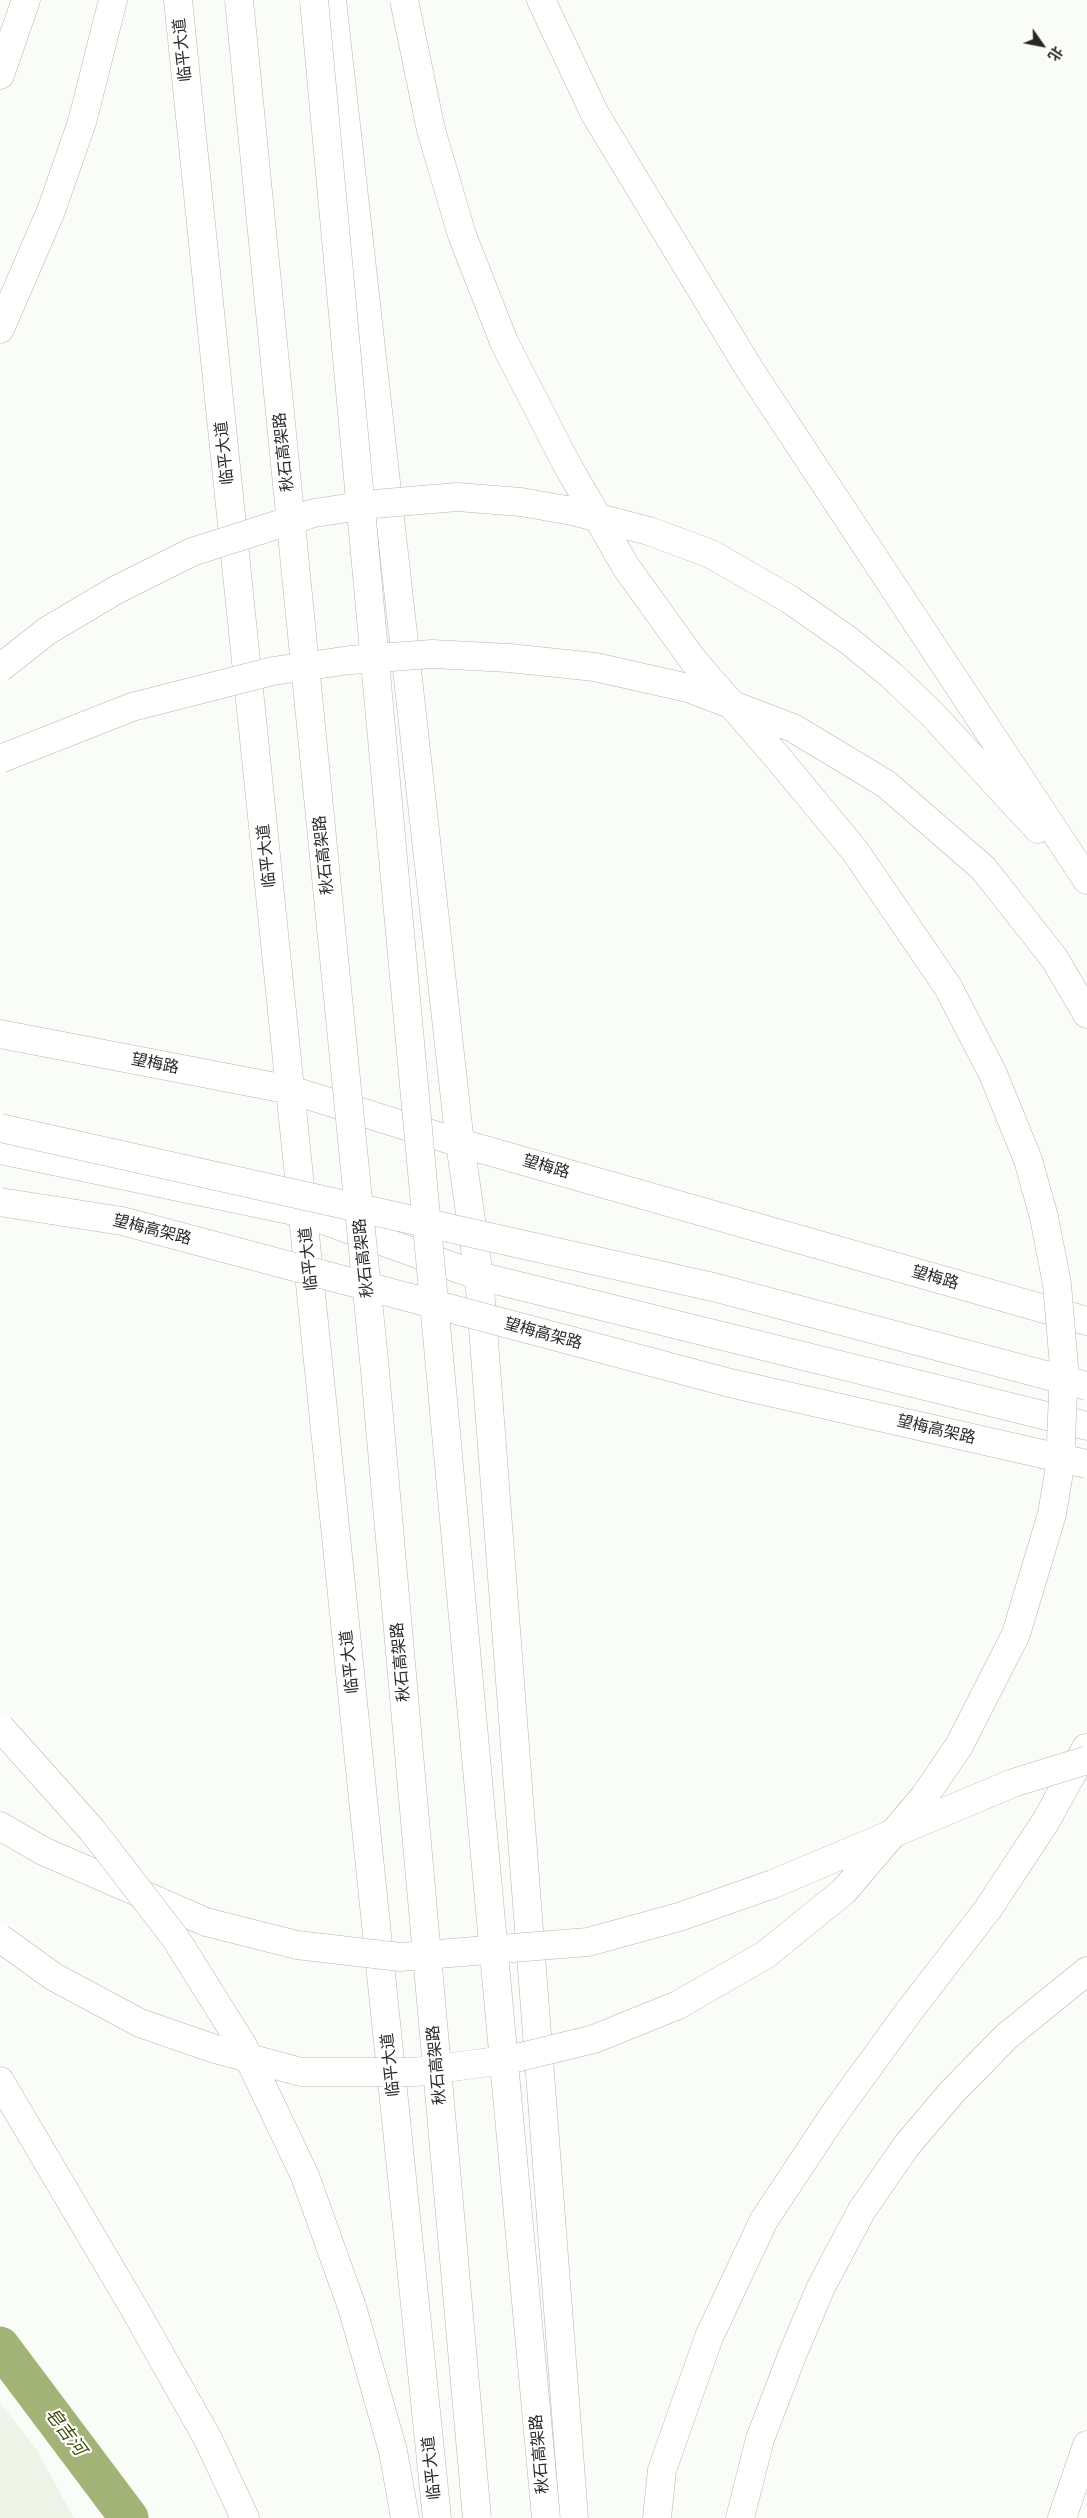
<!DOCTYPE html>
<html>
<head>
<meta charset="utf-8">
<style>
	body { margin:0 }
	#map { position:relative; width:1087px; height:2518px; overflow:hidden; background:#fafcf8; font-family:"Fira Sans Condensed","Noto Sans SC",sans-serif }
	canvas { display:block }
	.north { position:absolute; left:1017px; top:20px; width:50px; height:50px; -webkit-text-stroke:4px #fff; paint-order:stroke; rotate:123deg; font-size:14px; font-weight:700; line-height:20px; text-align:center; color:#282927 }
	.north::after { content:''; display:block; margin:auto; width:18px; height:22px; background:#282927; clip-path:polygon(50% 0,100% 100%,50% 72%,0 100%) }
</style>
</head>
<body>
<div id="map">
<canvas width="1087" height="2518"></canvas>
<div class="north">北</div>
</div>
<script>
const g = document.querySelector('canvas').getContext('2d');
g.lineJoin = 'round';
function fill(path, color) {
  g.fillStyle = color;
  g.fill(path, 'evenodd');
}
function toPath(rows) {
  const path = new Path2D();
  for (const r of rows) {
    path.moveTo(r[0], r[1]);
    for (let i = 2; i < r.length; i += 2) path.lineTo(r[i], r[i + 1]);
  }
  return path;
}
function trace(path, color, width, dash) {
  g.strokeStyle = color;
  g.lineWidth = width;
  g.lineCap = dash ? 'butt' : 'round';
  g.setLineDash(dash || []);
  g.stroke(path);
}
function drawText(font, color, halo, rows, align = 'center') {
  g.font = font + ' "Fira Sans Condensed","Noto Sans SC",sans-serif';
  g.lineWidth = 4.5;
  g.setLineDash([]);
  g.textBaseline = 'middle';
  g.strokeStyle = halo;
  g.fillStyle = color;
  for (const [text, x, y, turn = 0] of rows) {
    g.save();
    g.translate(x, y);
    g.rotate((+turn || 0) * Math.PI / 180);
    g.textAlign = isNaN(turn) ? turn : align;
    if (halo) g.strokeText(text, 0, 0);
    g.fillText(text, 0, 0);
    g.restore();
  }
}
const built = toPath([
	[0,2403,35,2447,74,2518,0,2518]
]);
const canal = toPath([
	[0,2346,129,2518]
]);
const tertiary = toPath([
	[1062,2518,1087,2445]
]);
const primary = toPath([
	[178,0,437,2518],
	[332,0,460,1143,479,1276,574,2518],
	[0,1034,291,1090,460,1143,1087,1321],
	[0,1150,304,1213,479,1276,1087,1426]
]);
const trunk = toPath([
	[541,0,595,114,750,370,1087,880],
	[0,75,26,0],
	[0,329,51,211,82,122,113,0],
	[711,554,789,599,848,640,891,675,931,713,1038,829],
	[886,784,983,868,1054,958,1087,1014],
	[0,1826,43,1851,206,1922],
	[0,2081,135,2310,208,2439,245,2518],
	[352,2307,393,2451,405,2518],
	[657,2518,662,2470,709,2337,764,2220,835,2113,910,2010,988,1909,1046,1821,1086,1748],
	[740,2518,760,2439,793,2353,821,2287,862,2210,907,2145,952,2092,1007,2036,1087,1971]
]);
const trunkBridge = toPath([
	[239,0,375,1371,477,2518],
	[314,0,546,2518],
	[0,668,47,631,116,590,192,552,314,513,374,504,457,497,521,502,572,511,649,531,711,554],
	[0,759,132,707,273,671,350,660,432,654,509,658,595,667,688,688,793,728,886,784],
	[0,1128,713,1287,1087,1386],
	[0,1202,122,1221,730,1383,1087,1464],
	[0,1727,92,1830,176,1939,243,2046,305,2176,352,2307],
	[206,1922,297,1945,400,1957,588,1942,679,1917,773,1884,1013,1783,1087,1760],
	[0,1938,54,1977,140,2023,215,2049,301,2072,415,2072,512,2059,594,2039,678,2005,765,1955,844,1891,924,1797,959,1746,1016,1634,1052,1514,1060,1466,1064,1367,1057,1284,1044,1217,1028,1160,993,1074,948,987,855,851,778,758,693,660,626,567,566,463,504,342,462,235,431,130,404,0]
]);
const streetNames = [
	["临平大道",183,50,-96],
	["秋石高架路",284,452,-96],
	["临平大道",225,453,-96],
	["秋石高架路",324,855,-96],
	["临平大道",267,856,-96],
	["望梅路",155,1064,11],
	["望梅路",546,1167,16],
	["望梅高架路",152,1230,14],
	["秋石高架路",364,1258,-96],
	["临平大道",309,1259,-96],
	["望梅路",935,1278,16],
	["望梅高架路",543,1334,15],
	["望梅高架路",936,1430,13],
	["临平大道",350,1662,-96],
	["秋石高架路",401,1662,-95],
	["临平大道",391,2065,-96],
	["秋石高架路",437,2065,-95],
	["秋石高架路",540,2454,-95],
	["临平大道",432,2468,-96]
];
const waterNames = [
	["皂吉河",65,2432,53]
];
fill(built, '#eef2e7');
trace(canal, '#a1b376', 39);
trace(tertiary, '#b5b6b2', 29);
trace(primary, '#b5b6b2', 29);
trace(trunk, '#b5b6b2', 29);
trace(tertiary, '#fff', 28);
trace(primary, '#fff', 28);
trace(trunk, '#fff', 28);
trace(trunkBridge, '#b5b6b2', 29, []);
trace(trunkBridge, '#fff', 28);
drawText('16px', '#282927', '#fff', streetNames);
drawText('italic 18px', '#3d4c04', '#fff', waterNames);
</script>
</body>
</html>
